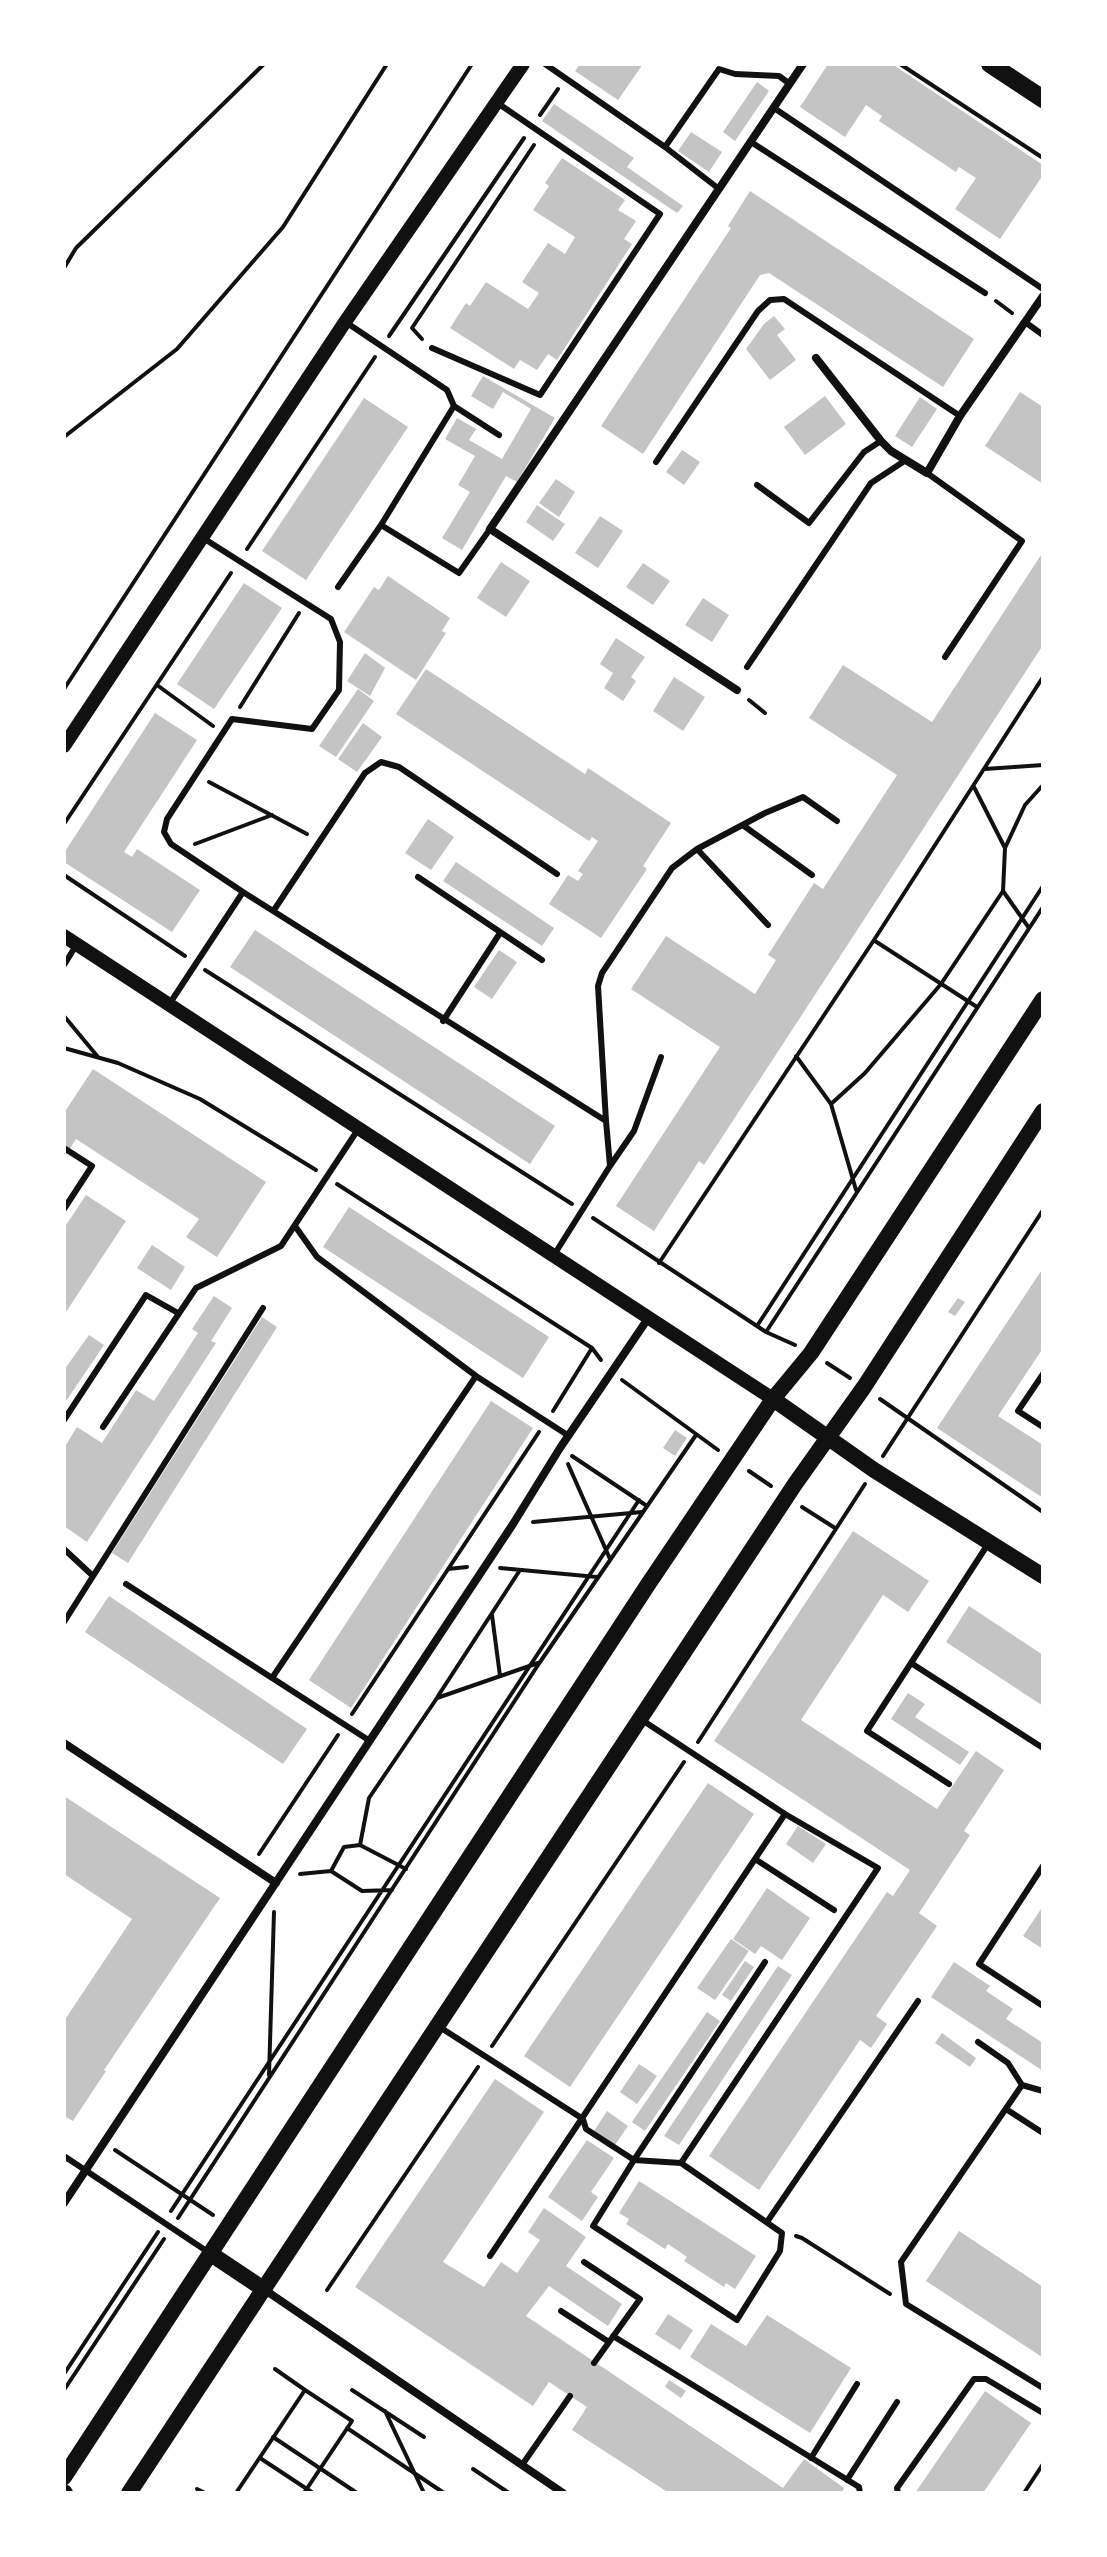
<!DOCTYPE html>
<html>
<head>
<meta charset="utf-8">
<style>
	body { margin:0 }
	#map { position:relative; width:1107px; height:2557px; overflow:hidden; background:#fff; font-family:"Open Sans",sans-serif }
	canvas { display:block }
	.frame { position:absolute; inset:0; border:66px solid #fff; pointer-events:none }
</style>
</head>
<body>
<div id="map">
<canvas width="1107" height="2557"></canvas>
<div class="frame"></div>
</div>
<script>
const g = document.querySelector('canvas').getContext('2d');
g.lineJoin = 'round';
function fill(path, color) {
  g.fillStyle = color;
  g.fill(path, 'evenodd');
}
function toPath(rows) {
  const path = new Path2D();
  for (const r of rows) {
    path.moveTo(r[0], r[1]);
    for (let i = 2; i < r.length; i += 2) path.lineTo(r[i], r[i + 1]);
  }
  return path;
}
function trace(path, color, width, dash) {
  g.strokeStyle = color;
  g.lineWidth = width;
  g.lineCap = dash ? 'butt' : 'round';
  g.setLineDash(dash || []);
  g.stroke(path);
}
const building = toPath([
	[580,64,643,64,618,100,575,71],
	[828,64,892,64,1043,165,1043,175,1000,239,955,209,976,178,959,167,956,172,879,121,882,116,866,105,845,137,800,107],
	[757,82,769,91,735,141,723,132],
	[554,104,634,158,627,167,683,206,677,213,542,121],
	[691,132,722,152,709,172,678,151],
	[562,158,625,200,618,210,636,221,624,239,632,244,557,360,548,354,537,370,520,360,514,369,450,328,466,303,470,306,486,282,528,309,539,293,522,282,548,243,565,254,575,237,533,210,549,186,545,183],
	[750,191,974,339,943,387,769,273,760,275,643,454,601,426,731,228,728,226],
	[774,316,785,329,777,335,796,360,770,380,746,349,764,324],
	[483,376,555,418,517,482,506,476,462,550,442,538,470,492,458,485,475,456,445,439,457,418,476,429,469,440,502,459,531,409,503,392,493,409,471,396],
	[1020,392,1043,407,1043,484,985,446],
	[825,396,846,424,805,455,784,427],
	[920,397,937,409,912,447,895,436],
	[364,398,408,427,306,580,262,551],
	[682,450,700,462,684,485,666,472],
	[556,479,575,492,559,517,539,503],
	[537,505,565,524,553,541,526,522],
	[600,516,623,531,598,568,575,553],
	[1043,552,1043,645,704,1165,699,1161,654,1231,616,1206,720,1047,631,989,666,936,755,994,776,960,768,955,814,883,823,889,897,775,809,718,843,665,932,722],
	[501,562,530,581,506,617,477,598],
	[643,563,670,581,653,605,626,587],
	[388,576,450,618,442,631,446,633,416,680,344,632,374,587,379,590],
	[244,583,282,608,214,709,177,684],
	[703,598,729,615,712,642,685,625],
	[616,638,645,657,631,677,636,681,623,701,604,688,613,673,600,664],
	[365,653,385,668,370,696,347,681],
	[426,669,585,774,588,768,671,823,643,866,647,869,601,938,549,904,568,875,578,881,583,874,578,871,598,841,592,837,589,841,396,714],
	[674,677,705,697,683,731,653,711],
	[358,689,374,701,336,757,319,746],
	[155,713,197,740,124,852,132,857,137,849,200,890,172,932,64,862,64,853],
	[363,723,382,737,357,772,338,759],
	[428,819,454,837,431,870,405,853],
	[456,862,554,928,542,946,443,881],
	[255,930,555,1126,530,1164,230,967],
	[499,950,517,962,492,999,474,987],
	[93,1069,266,1182,217,1257,186,1237,199,1219,76,1139,64,1158,64,1113],
	[86,1195,126,1221,64,1315,64,1228],
	[349,1207,549,1337,523,1378,323,1247],
	[152,1245,185,1267,171,1290,137,1268],
	[1043,1268,1043,1348,998,1416,1043,1445,1043,1498,937,1428],
	[214,1296,232,1308,211,1341,216,1343,87,1542,64,1526,64,1448,77,1427,102,1443,136,1390,154,1401,198,1333,192,1329],
	[958,1298,965,1302,955,1316,948,1312],
	[262,1317,277,1327,128,1563,112,1553],
	[89,1335,104,1345,64,1404,64,1370],
	[491,1401,533,1428,351,1708,309,1680],
	[675,1430,687,1438,675,1456,663,1448],
	[853,1531,929,1581,908,1612,883,1595,801,1720,937,1809,976,1751,1004,1770,964,1831,970,1835,919,1913,937,1926,876,2016,887,2024,871,2048,860,2040,759,2190,709,2156,887,1892,893,1896,910,1870,714,1741],
	[109,1596,307,1729,283,1764,85,1632],
	[969,1606,1043,1655,1043,1706,946,1642],
	[908,1693,925,1704,915,1717,969,1752,960,1765,891,1719],
	[708,1783,754,1814,570,2087,524,2056],
	[64,1796,220,1898,104,2070,106,2071,73,2121,64,2116,64,2021,132,1919,64,1874],
	[798,1826,826,1844,813,1863,786,1844],
	[767,1888,810,1918,782,1960,761,1946,755,1954,733,1939],
	[1043,1906,1043,1949,1023,1936],
	[731,1939,749,1951,715,2000,697,1988],
	[745,1961,754,1967,731,2001,722,1995],
	[954,1962,990,1986,986,1991,1013,2009,1006,2019,1043,2043,1043,2071,931,1997],
	[778,1966,792,1975,679,2145,664,2136],
	[707,2012,720,2021,645,2131,632,2122],
	[942,2033,976,2058,970,2067,935,2043],
	[639,2064,657,2076,637,2104,620,2092],
	[495,2079,544,2112,443,2262,484,2287,501,2262,517,2273,540,2240,528,2232,544,2208,586,2237,566,2266,622,2304,608,2326,549,2286,526,2316,783,2488,804,2459,844,2488,842,2493,669,2493,572,2430,587,2407,549,2382,533,2406,355,2287],
	[607,2111,628,2126,615,2145,594,2131],
	[587,2140,614,2158,591,2192,598,2197,582,2221,548,2197],
	[639,2181,756,2256,735,2289,726,2283,724,2287,684,2261,687,2257,668,2244,665,2249,626,2224,629,2219,619,2213],
	[959,2231,1043,2287,1042,2357,926,2281],
	[668,2314,693,2330,680,2350,655,2334],
	[767,2315,851,2368,810,2433,690,2357,711,2324,746,2346],
	[669,2380,686,2391,681,2398,665,2387],
	[985,2391,1031,2423,983,2493,915,2493]
]);
const path = toPath([
	[900,64,1043,158],
	[540,115,558,89],
	[64,268,76,248,264,64],
	[996,301,1012,313],
	[389,336,524,138],
	[422,339,412,328,534,145],
	[64,437,177,349,283,227,387,64],
	[247,549,375,357],
	[157,685,213,726],
	[64,689,472,64],
	[749,700,765,713],
	[240,707,299,613],
	[985,769,1043,765],
	[209,782,307,834],
	[974,787,1005,848,1003,891,1029,928],
	[64,824,231,573],
	[195,844,272,815],
	[1005,848,1025,805,1043,785],
	[64,875,185,956],
	[875,941,977,1007],
	[205,970,572,1204],
	[64,1016,98,1057],
	[64,1048,118,1063,200,1099,316,1170],
	[796,1056,831,1104,856,1190],
	[831,1104,865,1073,941,984,1003,891],
	[337,1184,592,1348,601,1360],
	[593,1218,766,1332,795,1345],
	[659,1263,874,940,1043,677],
	[757,1326,1043,886],
	[766,1332,1043,907],
	[827,1363,850,1378],
	[622,1380,718,1450],
	[880,1399,1043,1512],
	[553,1411,592,1348],
	[572,1456,647,1506],
	[883,1456,1043,1210],
	[568,1464,610,1559],
	[749,1471,771,1486],
	[802,1507,835,1528],
	[533,1522,642,1512],
	[500,1568,597,1577],
	[448,1569,467,1567],
	[492,1615,500,1676],
	[438,1696,520,1570],
	[352,1714,539,1432],
	[698,1742,865,1484],
	[360,1845,369,1798,437,1698,538,1663],
	[259,1854,338,1735],
	[331,1871,344,1847,360,1845,406,1869],
	[300,1874,331,1871,362,1891,392,1890],
	[492,2046,684,1762],
	[269,2075,274,1912],
	[115,2150,213,2215],
	[171,2211,639,1500],
	[178,2218,540,1662,696,1435],
	[796,2236,802,2238,890,2294],
	[327,2290,478,2067],
	[275,2369,305,2390],
	[64,2374,158,2232],
	[64,2390,164,2239],
	[352,2390,424,2437],
	[385,2411,424,2493],
	[347,2428,444,2493],
	[273,2437,357,2493],
	[260,2458,313,2493],
	[473,2469,509,2493],
	[197,2489,205,2493],
	[236,2493,305,2390,352,2421,304,2493],
	[1024,2493,1043,2464]
]);
const service = toPath([
	[545,64,665,147,719,69,735,74,779,76,790,84],
	[774,108,1043,289],
	[751,142,985,293],
	[665,147,719,189],
	[1025,322,1043,335],
	[432,348,540,395,660,214,496,102],
	[454,406,499,435],
	[656,462,758,311,770,300,784,299,960,416],
	[927,473,1022,541,945,657],
	[757,485,809,523,864,452,881,441],
	[381,525,459,573,490,529],
	[203,538,331,619,340,642,339,690,312,729,232,719,167,819,164,832,171,844,243,892,606,1121,610,1166,554,1255],
	[338,587,381,525,454,406,447,390,347,323],
	[747,667,871,483,906,460],
	[744,826,812,875],
	[697,849,768,925],
	[418,877,542,960],
	[274,910,365,773,381,762,399,767,557,874],
	[64,965,77,944],
	[170,1003,243,892],
	[443,1021,500,933],
	[606,1121,598,986,602,973,672,868,697,849,765,813,803,797,837,821],
	[64,1148,92,1166,64,1209],
	[610,1166,634,1131,661,1057],
	[295,1226,317,1257,476,1376,569,1436],
	[1043,1374,1018,1411,1043,1427],
	[64,1420,146,1295,178,1313],
	[103,1427,196,1288,281,1246,359,1128],
	[64,1549,93,1576],
	[126,1584,370,1741],
	[64,1622,263,1308],
	[911,1663,1043,1748],
	[272,1678,476,1376],
	[642,1720,785,1814,878,1868,681,2163],
	[949,1784,867,1731,988,1544],
	[755,1859,834,1910],
	[1043,1866,979,1964,1043,2006],
	[438,2026,583,2119,586,2129,634,2160,681,2163,782,2233,780,2251,737,2320,593,2226,634,2160,765,1962],
	[978,2042,1008,2063,1022,2085],
	[1043,2091,1022,2085,901,2262,906,2304,1043,2388],
	[1006,2109,1043,2133],
	[64,2156,208,2252],
	[767,2222,918,2001],
	[490,2256,785,1814],
	[584,2262,640,2299,594,2363],
	[561,2311,609,2342],
	[613,2336,859,2487,860,2493],
	[811,2458,857,2384],
	[522,2465,570,2396],
	[847,2480,897,2402],
	[898,2493,897,2488,974,2379,986,2379,1043,2413]
]);
const minor = toPath([
	[816,358,881,441,891,451,927,473,960,416,1043,296],
	[737,690,490,529,803,64],
	[64,1743,276,1883],
	[64,2203,513,1524,560,1448,649,1317],
	[265,2290,563,2493]
]);
const tertiary = toPath([
	[64,746,345,322,523,64],
	[64,936,773,1399]
]);
const secondary = toPath([
	[773,1399,874,1470,1043,1576],
	[211,2254,265,2290],
	[64,2477,647,1586,773,1399,811,1353,1043,999],
	[64,2492,65,2493],
	[129,2493,795,1484,864,1387,1043,1111]
]);
const primary = toPath([
	[990,64,1043,99]
]);
fill(building, '#c4c4c4');
trace(path, '#111', 4);
trace(service, '#111', 6);
trace(minor, '#111', 8);
trace(tertiary, '#111', 14);
trace(secondary, '#111', 16);
trace(primary, '#111', 18);
</script>
</body>
</html>
